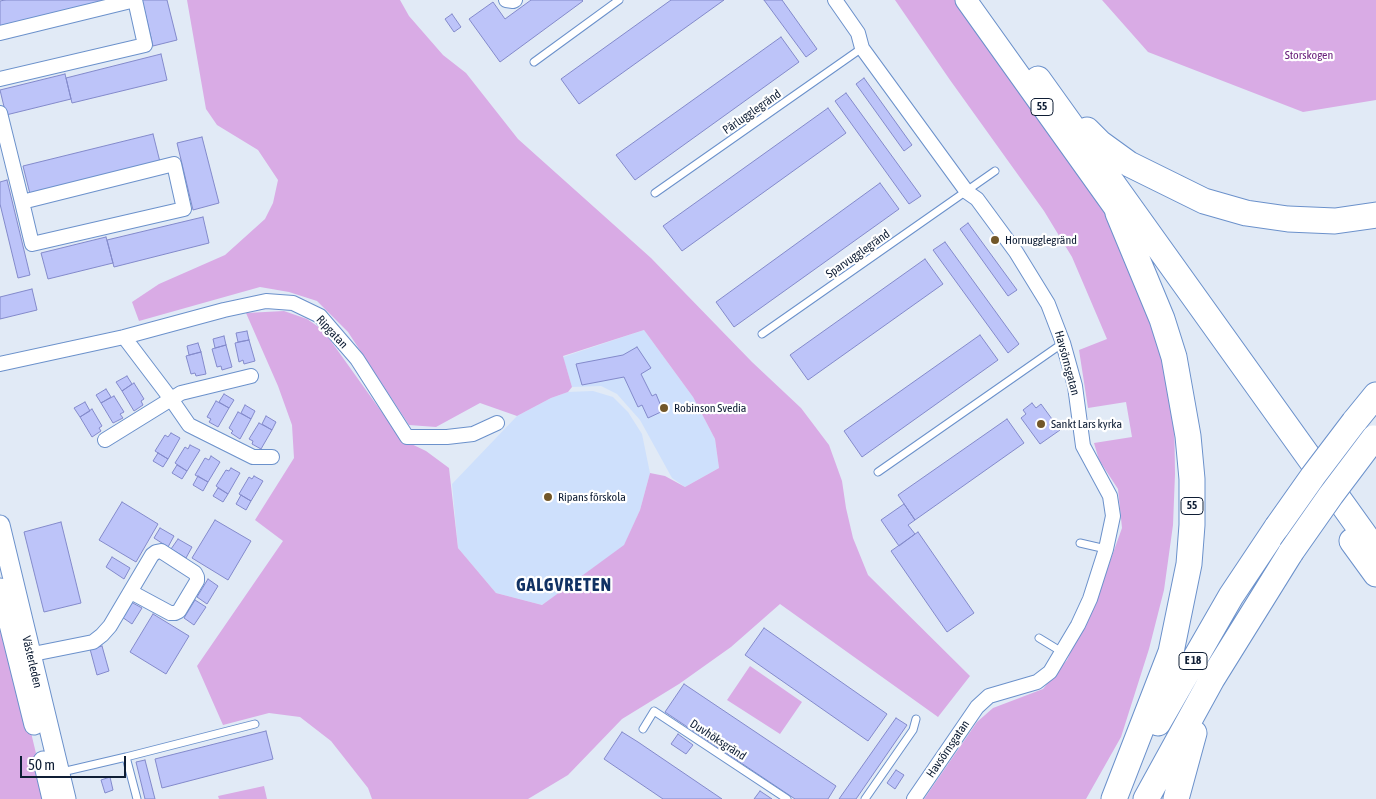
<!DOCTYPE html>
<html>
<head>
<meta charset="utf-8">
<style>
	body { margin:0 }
	#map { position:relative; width:1376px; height:799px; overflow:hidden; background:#e1eaf6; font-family:"Asap Condensed",sans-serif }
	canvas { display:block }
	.scale { position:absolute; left:20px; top:756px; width:106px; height:22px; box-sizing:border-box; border:2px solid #0f1e35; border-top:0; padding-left:6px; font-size:15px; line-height:18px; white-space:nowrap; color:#0f1e35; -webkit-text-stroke:4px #fff; paint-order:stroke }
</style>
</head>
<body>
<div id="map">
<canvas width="1376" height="799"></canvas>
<div class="scale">50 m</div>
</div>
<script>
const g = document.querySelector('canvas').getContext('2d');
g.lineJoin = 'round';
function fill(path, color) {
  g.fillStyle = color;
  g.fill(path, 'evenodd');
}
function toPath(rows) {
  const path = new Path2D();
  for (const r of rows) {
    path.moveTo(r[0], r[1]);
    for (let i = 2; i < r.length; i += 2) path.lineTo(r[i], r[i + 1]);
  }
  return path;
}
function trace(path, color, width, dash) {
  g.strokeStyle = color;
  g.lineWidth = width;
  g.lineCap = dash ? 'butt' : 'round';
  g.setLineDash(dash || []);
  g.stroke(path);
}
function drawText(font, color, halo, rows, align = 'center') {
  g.font = font + ' "Asap Condensed",sans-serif';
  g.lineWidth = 4.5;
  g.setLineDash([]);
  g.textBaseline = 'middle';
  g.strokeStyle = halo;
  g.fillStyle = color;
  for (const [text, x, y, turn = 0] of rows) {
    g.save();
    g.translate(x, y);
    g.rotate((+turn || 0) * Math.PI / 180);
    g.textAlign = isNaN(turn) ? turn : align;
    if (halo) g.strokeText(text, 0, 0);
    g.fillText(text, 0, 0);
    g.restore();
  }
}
const built = toPath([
	[644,330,693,397,715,439,719,468,685,487,672,478,640,420,617,394,601,386,572,387,563,357],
	[593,391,613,397,628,412,642,434,650,473,640,510,624,546,542,605,496,593,458,548,452,484,517,416,551,398,568,392]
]);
const green = toPath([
	[187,0,400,0,409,16,443,55,466,73,518,139,651,258,752,362,801,408,829,445,842,481,846,508,853,538,868,575,970,676,938,717,780,604,731,647,679,684,622,719,568,775,528,799,372,799,368,788,331,741,300,717,269,713,223,725,197,666,283,541,255,520,294,458,292,425,278,386,246,313,284,311,307,319,323,330,401,439,426,451,449,468,458,548,496,593,542,605,624,545,640,510,650,473,665,476,685,487,719,468,715,439,693,397,644,330,563,356,572,387,568,392,551,398,517,416,480,403,436,427,409,425,348,332,317,301,289,292,260,287,139,321,132,302,159,284,225,255,265,219,273,203,278,180,258,150,217,125,206,109],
	[895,0,957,0,1104,212,1138,280,1162,348,1174,405,1175,474,1173,525,1164,590,1149,649,1121,737,1086,799,924,799,977,722,993,708,1043,689,1067,660,1103,581,1122,528,1118,489,1099,460,1094,443,1132,437,1126,402,1088,408,1079,350,1107,339,1072,257,1044,211,950,80],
	[1102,0,1376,0,1376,100,1303,112,1148,52],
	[0,605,27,716,47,799,0,799],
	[750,666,802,702,780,734,727,700],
	[264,786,267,799,219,799,218,796]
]);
const building = toPath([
	[5,0,118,0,0,29,0,1,5,0],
	[142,0,167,0,177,40,153,46,142,0],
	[531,0,582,0,583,1,500,62,469,19,493,2,505,19,531,0],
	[671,0,724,0,579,104,561,79,671,0],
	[764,0,782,0,817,49,806,57,764,0],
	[452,14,461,27,454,32,445,19,452,14],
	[781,37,799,62,635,180,616,155,781,37],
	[161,54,167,80,72,103,66,78,161,54],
	[65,74,71,99,6,115,0,90,65,74],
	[864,78,912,145,904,151,856,84,864,78],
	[846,93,921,196,909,204,835,101,846,93],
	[828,108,846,133,682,251,663,226,828,108],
	[153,134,160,162,30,194,23,166,153,134],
	[202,137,219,203,193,210,177,143,202,137],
	[7,180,30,275,18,278,0,204,0,182,7,180],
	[880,183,899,209,734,327,716,302,880,183],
	[203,217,209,243,114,267,107,240,203,217],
	[968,223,1017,290,1008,296,960,229,968,223],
	[106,237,113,263,48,279,41,253,106,237],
	[945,242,1019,344,1008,353,933,250,945,242],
	[925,259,943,284,808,380,790,355,925,259],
	[32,289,37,310,0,319,0,297,32,289],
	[247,331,249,340,238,342,236,333,247,331],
	[980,335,998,360,862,457,844,431,980,335],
	[224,336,226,345,215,348,213,339,224,336],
	[249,340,255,361,244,364,243,360,239,362,235,343,249,340],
	[198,343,201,352,189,355,187,346,198,343],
	[226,345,232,367,222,370,221,366,217,367,212,349,226,345],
	[637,347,651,368,641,374,652,396,656,394,663,411,648,418,642,405,638,407,624,377,582,385,576,364,623,355,637,347],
	[201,352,206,374,196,376,195,373,191,374,186,356,201,352],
	[127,376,132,384,122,391,116,382,127,376],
	[134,383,144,399,141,401,143,405,134,411,122,391,134,383],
	[106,389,111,397,101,403,96,395,106,389],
	[224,394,234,400,229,408,219,402,224,394],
	[114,396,124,412,120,414,123,418,113,423,101,403,114,396],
	[216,401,229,408,218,427,209,422,211,419,207,417,216,401],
	[85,402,90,411,80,417,74,408,85,402],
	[1032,403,1036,408,1041,404,1060,430,1040,444,1021,418,1026,414,1023,410,1032,403],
	[245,405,255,411,251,419,241,413,245,405],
	[92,409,102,426,99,428,101,431,92,437,80,417,92,409],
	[238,412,251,419,240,439,231,433,233,431,229,428,238,412],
	[266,416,276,422,272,430,262,424,266,416],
	[1007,419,1024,443,915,520,898,495,1007,419],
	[259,423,272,430,261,449,252,444,253,441,249,439,259,423],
	[171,433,180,438,168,459,155,451,165,435,168,437,171,433],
	[190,445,200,450,187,471,175,463,185,447,188,449,190,445],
	[158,453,168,459,163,467,153,461,158,453],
	[211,456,220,462,208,482,195,475,205,458,209,460,211,456],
	[177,465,187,471,182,479,172,473,177,465],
	[231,468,240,473,228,494,216,486,226,470,229,471,231,468],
	[198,476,208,482,203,491,193,485,198,476],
	[254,476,263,481,251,501,239,494,249,477,252,479,254,476],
	[218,488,228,494,223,502,213,496,218,488],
	[241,495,251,501,246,510,236,504,241,495],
	[122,502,158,524,136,562,99,540,122,502],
	[904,504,915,520,908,525,915,534,899,546,881,520,904,504],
	[215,520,251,541,228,580,192,558,215,520],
	[61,522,81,603,44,612,24,532,61,522],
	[160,528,174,536,168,547,154,538,160,528],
	[918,532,974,613,947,632,891,551,918,532],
	[178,539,192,547,186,558,171,549,178,539],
	[112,557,130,568,124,579,106,567,112,557],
	[208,579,218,586,207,604,197,597,208,579],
	[195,600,206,607,194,625,184,618,195,600],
	[131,602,142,608,132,624,122,617,131,602],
	[153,614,189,636,166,674,130,652,153,614],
	[764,628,887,714,868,741,745,655,764,628],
	[102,646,109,671,97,675,90,649,102,646],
	[684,684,836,786,828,799,795,799,665,712,684,684],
	[896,718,907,725,856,799,839,799,896,718],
	[266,731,273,759,162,788,155,759,266,731],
	[622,732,638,742,722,799,663,799,604,759,622,732],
	[678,734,693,745,686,754,671,744,678,734],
	[145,760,155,799,145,799,136,762,145,760],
	[896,770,904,775,895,789,887,783,896,770],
	[110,777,113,790,105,793,101,780,110,777],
	[760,791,772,799,754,799,760,791]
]);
const lane = toPath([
	[534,62,619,0],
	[655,193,862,48],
	[762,334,995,171],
	[878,472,1063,343],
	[1080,543,1106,549],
	[1039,638,1062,652],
	[643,729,654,711,787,799],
	[126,757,255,724],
	[62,772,126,757,137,799],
	[865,799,913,730,916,719]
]);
const street = toPath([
	[506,0,513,1,515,0],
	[835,0,858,33,862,48,967,192,977,199,1016,252,1048,304,1063,343,1075,386,1083,446,1110,496,1113,516,1106,549,1090,599,1078,625,1050,672,1037,682,989,696,977,707,914,799],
	[0,33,135,0,145,45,0,79],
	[0,113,22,202,32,244,184,209,174,164,22,202],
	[124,337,171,399,189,425,253,457,272,457],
	[0,364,124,337,224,310,266,301,293,303,320,316,357,359,407,437,447,437,473,434,497,423],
	[105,440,181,393,251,376],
	[23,656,93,642,102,635,110,626,152,555,156,552,161,551,195,573,197,577,197,581,179,611,175,613,170,613,131,592]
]);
const secondary = toPath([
	[0,525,66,799],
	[0,588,34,725],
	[43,761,52,799]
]);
const primary = toPath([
	[966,0,1118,213]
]);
const highway = toPath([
	[1038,79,1376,551],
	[1087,130,1100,143,1129,164,1204,201,1246,213,1288,219,1335,221,1376,215],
	[1354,422,1376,395],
	[1352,541,1376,574],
	[1158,723,1231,596,1277,527],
	[1114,799,1171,652,1189,564,1192,525,1192,479,1188,436,1174,357,1162,319,1118,213],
	[1146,799,1212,679,1291,552],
	[1176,799,1194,733]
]);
const highwayBridge = toPath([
	[1277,527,1313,476,1354,422],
	[1291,552,1331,495,1374,438]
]);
const markers = [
	[995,240,5,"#725729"],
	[664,408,5,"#725729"],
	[1041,424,5,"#725729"],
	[548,497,5,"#725729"]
];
const shields = [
	[1042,107,22],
	[1192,506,22],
	[1193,661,28]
];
const shieldNames = [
	["55",1042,107],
	["55",1192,506],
	["E 18",1193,661]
];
const parkNames = [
	["Storskogen",1309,55]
];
const streetNames = [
	["Pärlugglegränd",752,112,-35],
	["Sparvugglegränd",858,254,-35],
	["Ripgatan",332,332,47],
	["Havsörnsgatan",1067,363,75],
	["Västerleden",32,662,77],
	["Duvhöksgränd",718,740,33],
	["Havsörnsgatan",948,749,-56]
];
const poiNames = [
	["Hornugglegränd",1005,240],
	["Robinson Svedia",674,408],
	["Sankt Lars kyrka",1051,424],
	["Ripans förskola",558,497]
];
const districtNames = [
	["GALGVRETEN",564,585]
];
fill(built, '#cee0fc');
fill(green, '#d9abe5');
fill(building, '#bdc4f9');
trace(building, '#838acb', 1);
trace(lane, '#6b91cb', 9);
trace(street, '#6b91cb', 16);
trace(secondary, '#6b91cb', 21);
trace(primary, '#6b91cb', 23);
trace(highway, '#6b91cb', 27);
trace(lane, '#fff', 7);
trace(street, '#fff', 14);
trace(secondary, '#fff', 19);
trace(primary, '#fff', 21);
trace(highway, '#fff', 25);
trace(highwayBridge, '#6b91cb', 27, []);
trace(highwayBridge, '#fff', 25);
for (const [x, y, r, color] of markers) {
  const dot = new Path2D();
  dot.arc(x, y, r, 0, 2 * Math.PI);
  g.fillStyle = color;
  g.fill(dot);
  trace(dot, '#fff', 2);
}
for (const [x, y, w] of shields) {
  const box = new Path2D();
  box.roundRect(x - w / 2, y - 8.5, w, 17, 4);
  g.fillStyle = '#fff';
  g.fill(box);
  trace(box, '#0f1e35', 1);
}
drawText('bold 11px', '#0f1e35', null, shieldNames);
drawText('12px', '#661c78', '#fff', parkNames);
drawText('12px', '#0f1e35', '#fff', streetNames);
drawText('12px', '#0f1e35', '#fff', poiNames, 'left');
g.letterSpacing = '1px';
drawText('bold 18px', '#103163', '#fff', districtNames);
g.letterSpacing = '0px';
</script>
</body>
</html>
